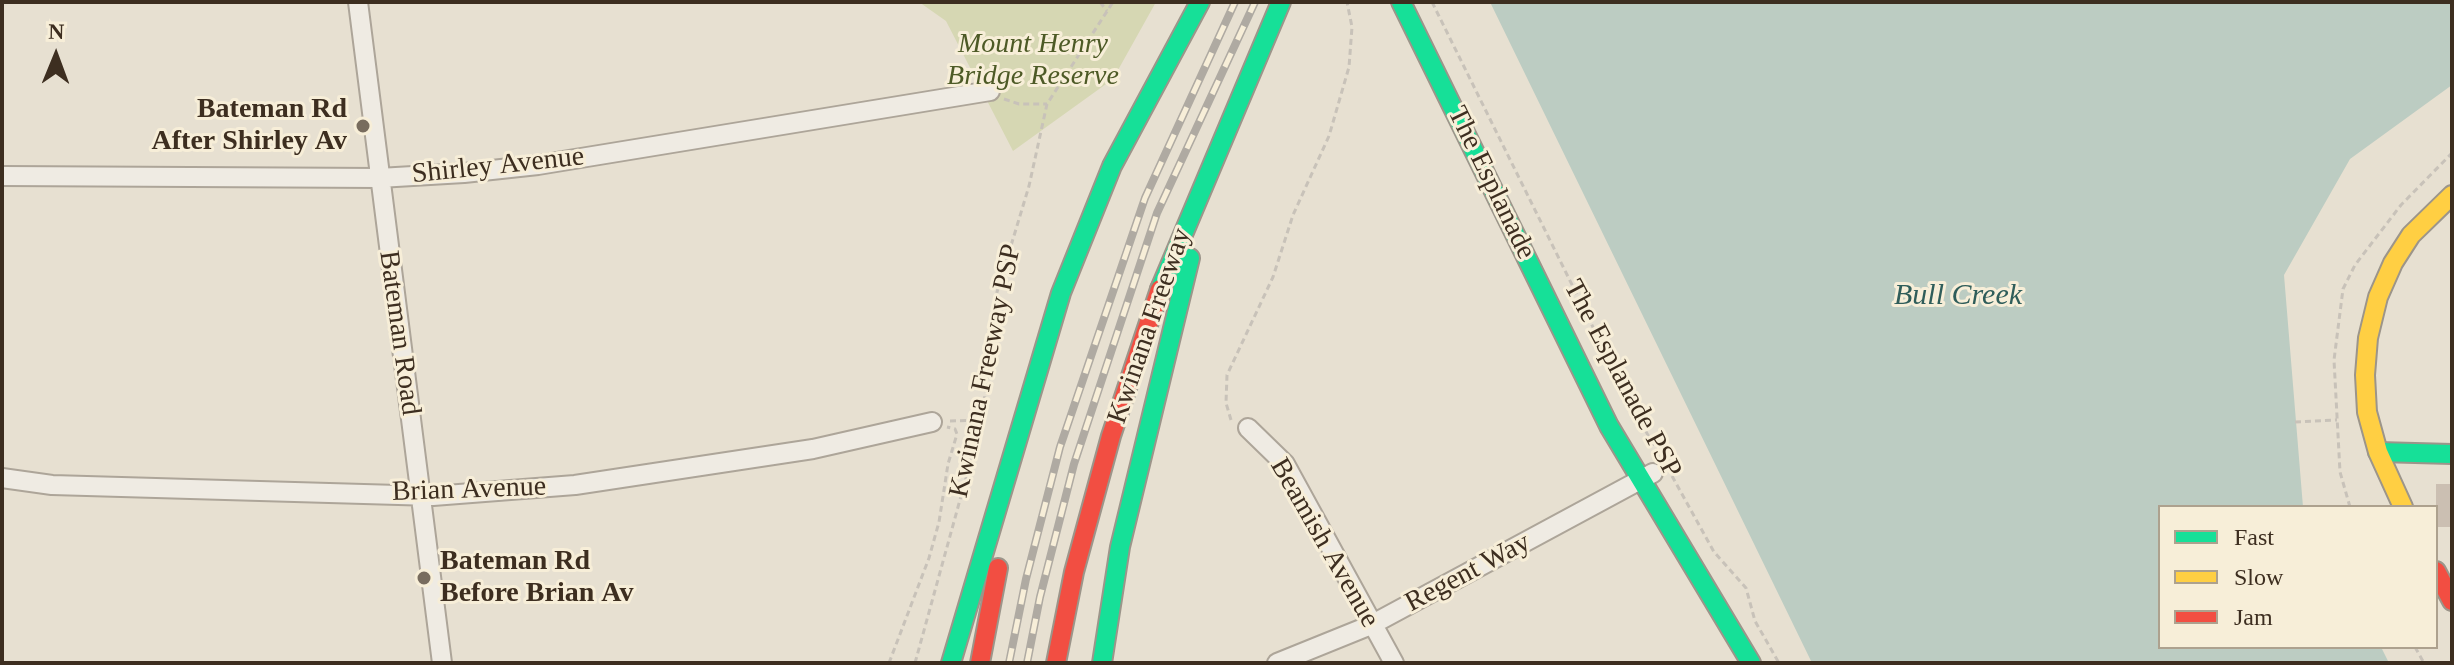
<!DOCTYPE html>
<html>
<head>
<meta charset="utf-8">
<style>
	body { margin:0 }
	#map { position:relative; width:2454px; height:665px; overflow:hidden; background:#e7e0d1; font-family:"Times New Roman",serif }
	canvas { display:block }
	.frame { position:absolute; inset:0; border:4px solid #3d2e20; pointer-events:none }
	.legend { position:absolute; left:2158px; top:505px; width:280px; height:144px; box-sizing:border-box; background:#f7eed8; border:2px solid #ada18e; margin:0; padding:10px 14px; list-style:none; font-size:24px; color:#3d2e20 }
	.legend li { display:flex; align-items:center; gap:16px; height:40px }
	.legend b { width:40px; border:2px solid #ada18e }
	.north { position:absolute; left:16px; top:16px; width:80px; height:80px; -webkit-text-stroke:6px #f7eed8; paint-order:stroke; rotate:1deg; font-size:22px; font-weight:700; line-height:32px; text-align:center; color:#3d2e20 }
	.north::after { content:''; display:block; margin:auto; width:28px; height:36px; background:#3d2e20; clip-path:polygon(50% 0,100% 100%,50% 72%,0 100%) }
</style>
</head>
<body>
<div id="map">
<canvas width="2454" height="665"></canvas>
<div class="frame"></div>
<ul class="legend">
<li><b style="height:10px;background:#16e098"></b>Fast</li>
<li><b style="height:10px;background:#ffcf43"></b>Slow</li>
<li><b style="height:10px;background:#f24e42"></b>Jam</li>
</ul>
<div class="north">N</div>
</div>
<script>
const g = document.querySelector('canvas').getContext('2d');
g.lineJoin = 'round';
function fill(path, color) {
  g.fillStyle = color;
  g.fill(path, 'evenodd');
}
function toPath(rows) {
  const path = new Path2D();
  for (const r of rows) {
    path.moveTo(r[0], r[1]);
    for (let i = 2; i < r.length; i += 2) path.lineTo(r[i], r[i + 1]);
  }
  return path;
}
function trace(path, color, width, dash) {
  g.strokeStyle = color;
  g.lineWidth = width;
  g.lineCap = dash ? 'butt' : 'round';
  g.setLineDash(dash || []);
  g.stroke(path);
}
function drawText(font, color, halo, rows, align = 'center') {
  g.font = font + ' "Times New Roman",serif';
  g.lineWidth = 6;
  g.setLineDash([]);
  g.textBaseline = 'middle';
  g.strokeStyle = halo;
  g.fillStyle = color;
  for (const [text, x, y, turn = 0] of rows) {
    g.save();
    g.translate(x, y);
    g.rotate((+turn || 0) * Math.PI / 180);
    g.textAlign = isNaN(turn) ? turn : align;
    if (halo) g.strokeText(text, 0, 0);
    g.fillText(text, 0, 0);
    g.restore();
  }
}
const green = toPath([
	[919,2,1156,2,1113,79,1013,151,946,21]
]);
const water = toPath([
	[1490,2,2452,2,2452,85,2350,159,2284,275,2303,507,2160,507,2160,647,2381,647,2389,663,1812,663]
]);
const building = toPath([
	[2436,484,2452,484,2452,527,2436,527]
]);
const path = toPath([
	[1100,2,1107,11],
	[1432,2,1637,416,1660,456],
	[1004,99,1019,104,1047,104],
	[1231,420,1226,403,1227,375,1273,277,1293,215,1329,136,1349,67,1352,27,1347,2],
	[950,421,982,420],
	[2295,422,2337,420],
	[1672,476,1714,552,1746,588,1755,621,1779,663],
	[2350,507,2340,472,2334,360,2343,289,2355,265,2401,205,2452,153],
	[2415,647,2424,663],
	[889,663,929,558,939,522,948,464,957,434,955,429,947,427],
	[915,663,982,420,997,292,1029,186,1047,104,1113,2]
]);
const street = toPath([
	[358,2,442,663],
	[2,176,379,178,464,173,538,165,990,91],
	[1248,428,1285,464,1394,663],
	[2,478,52,485,433,496,575,485,813,449,932,422],
	[1277,663,1371,625,1653,473]
]);
const fast = toPath([
	[1401,2,1609,426,1751,663],
	[1160,289,1281,2],
	[2378,452,2452,454],
	[951,663,1061,293,1112,166,1200,2],
	[1102,663,1120,547,1190,258]
]);
const slow = toPath([
	[2403,507,2378,452,2367,412,2365,375,2368,338,2378,297,2393,263,2411,235,2452,195]
]);
const jam = toPath([
	[2436,571,2452,601],
	[980,663,998,568],
	[1056,663,1074,572,1111,436,1160,289]
]);
const rail = toPath([
	[1009,663,1026,579,1060,447,1145,198,1235,2],
	[1027,663,1040,597,1074,464,1157,213,1255,2]
]);
const markers = [
	[363,126,8,"#786c5e"],
	[424,578,8,"#786c5e"]
];
const parkNames = [
	["Mount Henry",1033,45],
	["Bridge Reserve",1033,77]
];
const poiNames = [
	["Bateman Rd",347,110],
	["After Shirley Av",347,142],
	["Bateman Rd",440,562,"left"],
	["Before Brian Av",440,594,"left"]
];
const streetNames = [
	["Shirley Avenue",498,166,-6],
	["The Esplanade",1491,183,64],
	["Kwinana Freeway",1150,326,-71],
	["Bateman Road",399,333,82],
	["Kwinana Freeway PSP",986,371,-78],
	["The Esplanade PSP",1622,379,62],
	["Brian Avenue",469,490,-2],
	["Beamish Avenue",1324,543,60],
	["Regent Way",1468,573,-28]
];
const waterNames = [
	["Bull Creek",1958,296]
];
fill(green, '#d6d7b3');
fill(water, '#bcccc2');
fill(building, '#cbbfb2');
trace(street, '#ada599', 22);
trace(fast, '#9c958a', 22);
trace(slow, '#9c958a', 22);
trace(jam, '#9c958a', 22);
trace(path, '#c8c2b9', 3, [6, 4]);
trace(street, '#efebe3', 18);
trace(fast, '#16e098', 18);
trace(slow, '#ffcf43', 18);
trace(jam, '#f24e42', 18);
trace(rail, '#afaaa2', 8);
trace(rail, '#f7eed8', 5, [15]);
for (const [x, y, r, color] of markers) {
  const dot = new Path2D();
  dot.arc(x, y, r, 0, 2 * Math.PI);
  g.fillStyle = color;
  g.fill(dot);
  trace(dot, '#f7eed8', 3);
}
drawText('italic 28px', '#4d5a26', '#f7eed8', parkNames);
drawText('bold 28px', '#3d2e20', '#f7eed8', poiNames, 'right');
drawText('28px', '#3d2e20', '#f7eed8', streetNames);
drawText('italic 30px', '#2f5d5a', '#f7eed8', waterNames);
</script>
</body>
</html>
